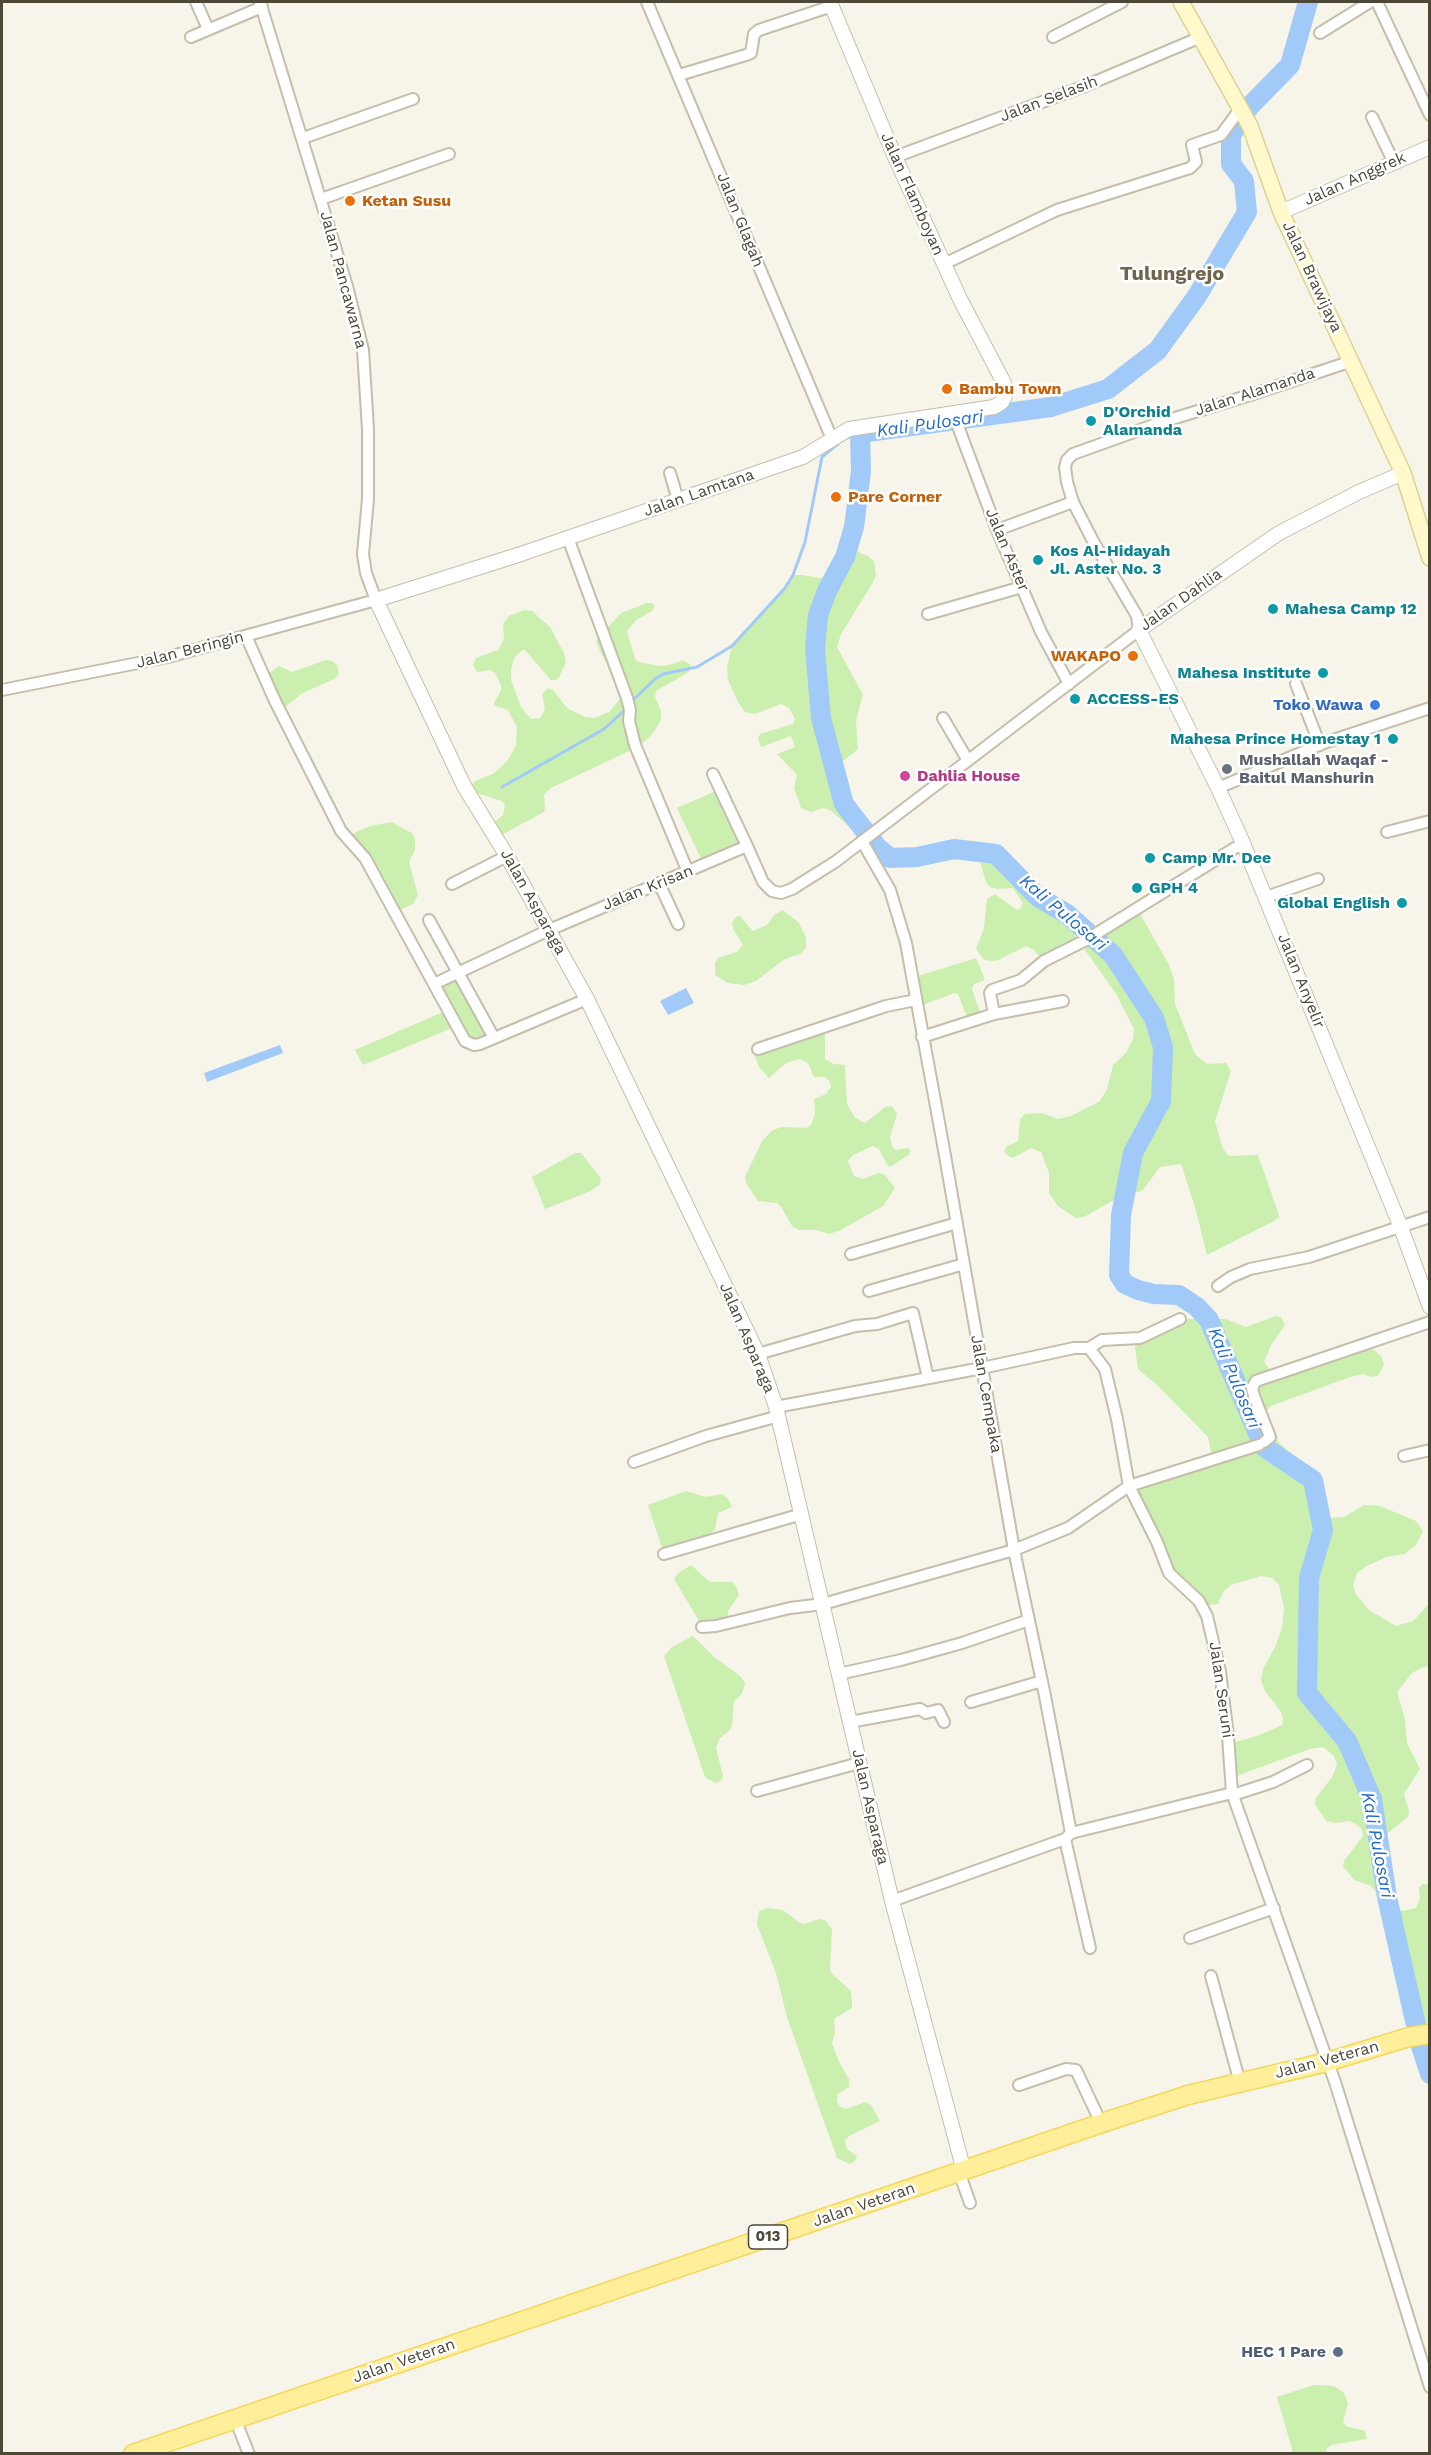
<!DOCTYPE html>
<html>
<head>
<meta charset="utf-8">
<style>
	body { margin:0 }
	#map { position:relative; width:1431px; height:2455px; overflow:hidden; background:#f7f5ea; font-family:"Work Sans",sans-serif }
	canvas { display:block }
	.frame { position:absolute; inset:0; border:3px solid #4c4737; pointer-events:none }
</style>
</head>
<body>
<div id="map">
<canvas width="1431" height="2455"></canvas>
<div class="frame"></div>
</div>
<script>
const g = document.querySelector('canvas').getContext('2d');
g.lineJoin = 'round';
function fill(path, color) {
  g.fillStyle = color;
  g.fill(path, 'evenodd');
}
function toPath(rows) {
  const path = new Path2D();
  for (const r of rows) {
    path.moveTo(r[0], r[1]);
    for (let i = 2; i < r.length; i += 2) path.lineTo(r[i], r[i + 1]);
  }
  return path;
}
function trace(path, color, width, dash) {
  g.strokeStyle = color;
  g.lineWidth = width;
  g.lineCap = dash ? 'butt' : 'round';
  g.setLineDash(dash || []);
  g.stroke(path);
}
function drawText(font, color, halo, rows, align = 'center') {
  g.font = font + ' "Work Sans",sans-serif';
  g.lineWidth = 5;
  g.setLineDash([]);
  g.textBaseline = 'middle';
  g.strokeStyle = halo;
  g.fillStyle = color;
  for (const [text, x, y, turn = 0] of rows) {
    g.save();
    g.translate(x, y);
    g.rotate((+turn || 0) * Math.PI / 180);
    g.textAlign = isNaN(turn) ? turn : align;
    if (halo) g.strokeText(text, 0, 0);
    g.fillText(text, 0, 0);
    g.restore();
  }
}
const green = toPath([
	[848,548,868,556,874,561,876,575,872,584,841,634,837,647,863,695,856,720,858,749,842,762,840,767,842,778,858,816,856,826,851,828,830,810,823,808,811,812,801,808,794,788,797,775,777,754,795,747,791,736,761,747,758,738,760,734,793,724,795,719,789,708,781,704,755,714,745,712,738,702,728,680,727,667,732,646,785,588,793,575,802,575,833,580],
	[647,603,652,603,655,606,652,611,636,620,627,631,635,659,638,662,660,666,669,665,683,660,691,665,689,672,656,691,655,697,661,711,661,720,654,732,640,746,551,788,544,795,545,808,544,812,496,838,493,823,503,815,505,805,502,801,473,792,471,785,475,781,493,774,508,760,516,745,517,727,508,710,495,706,494,703,501,690,501,685,495,673,490,670,477,672,473,665,476,658,498,650,504,639,503,624,509,616,524,610,532,611,550,627,564,653,566,662,559,677,556,680,551,680,525,650,521,651,514,658,511,670,511,680,521,707,531,719,540,718,545,710,542,694,548,688,553,690,567,708,585,717,594,718,609,712,620,699,609,669,596,642,597,639,621,613],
	[326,660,332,661,337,665,339,674,334,679,301,694,284,708,264,677,279,666,292,672],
	[720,789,747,846,704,865,677,808],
	[391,822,412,833,415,839,415,850,409,862,418,895,413,904,394,913,346,837,370,826],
	[985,852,996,854,1038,897,1079,923,1075,941,1044,961,1034,950,1026,946,996,961,984,960,976,949,984,928,987,899,995,894,1017,910,1021,908,1023,903,1013,888,997,889,990,887,986,882,980,862,981,855],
	[1137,908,1169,965,1174,979,1175,1004,1195,1054,1207,1064,1226,1063,1231,1071,1215,1121,1223,1149,1229,1156,1258,1155,1278,1212,1279,1217,1274,1221,1207,1255,1195,1207,1181,1164,1160,1167,1143,1190,1114,1200,1084,1217,1076,1218,1058,1206,1049,1193,1049,1173,1041,1152,1031,1148,1013,1158,1008,1156,1004,1151,1006,1147,1018,1141,1020,1119,1025,1114,1042,1113,1058,1119,1071,1116,1100,1101,1107,1089,1113,1065,1126,1053,1133,1039,1134,1029,1116,994,1085,950,1086,940],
	[783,910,799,923,806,938,806,948,800,954,785,959,756,981,744,985,728,983,715,975,715,963,718,958,737,952,743,945,733,929,732,923,736,917,740,916,753,931,767,925,774,915],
	[976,958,985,980,974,984,972,989,982,1018,969,1022,958,994,955,993,917,1007,912,978],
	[458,973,494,1038,474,1045,457,1026,363,1065,355,1050,448,1010,434,984],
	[812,1025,825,1035,825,1059,834,1064,845,1065,847,1104,855,1118,865,1123,885,1107,892,1106,897,1114,890,1137,893,1148,896,1150,908,1148,910,1150,910,1154,890,1167,886,1163,879,1149,873,1146,853,1155,848,1161,854,1176,863,1179,878,1173,884,1174,895,1188,883,1206,841,1230,829,1234,816,1230,798,1230,792,1226,781,1207,777,1203,758,1201,746,1183,745,1177,762,1141,773,1130,782,1127,806,1128,811,1125,815,1114,814,1099,826,1094,831,1087,829,1080,825,1077,814,1077,808,1063,800,1059,786,1063,769,1078,759,1067,753,1051,757,1044,767,1038,791,1035],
	[575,1153,581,1153,601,1178,600,1184,591,1191,545,1209,532,1177],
	[1276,1316,1281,1317,1285,1325,1271,1345,1264,1362,1274,1376,1280,1379,1367,1349,1374,1350,1382,1357,1384,1365,1378,1376,1372,1377,1363,1374,1350,1377,1271,1406,1265,1412,1267,1431,1297,1460,1313,1480,1320,1516,1329,1518,1344,1517,1364,1505,1380,1506,1416,1521,1423,1531,1416,1545,1405,1554,1386,1557,1365,1567,1357,1573,1353,1586,1356,1594,1369,1610,1396,1626,1413,1621,1429,1604,1429,1666,1423,1667,1412,1673,1397,1692,1405,1719,1407,1743,1420,1769,1404,1794,1409,1811,1408,1817,1389,1832,1383,1839,1380,1849,1387,1897,1399,1909,1403,1911,1416,1908,1420,1898,1419,1888,1422,1884,1429,1885,1429,2034,1417,2035,1398,1945,1376,1892,1371,1886,1354,1880,1343,1866,1344,1861,1363,1836,1361,1828,1350,1821,1336,1823,1326,1821,1315,1804,1316,1798,1332,1777,1337,1765,1334,1756,1323,1747,1310,1749,1231,1778,1229,1744,1260,1735,1282,1725,1283,1719,1281,1712,1265,1691,1261,1680,1263,1669,1276,1645,1282,1628,1284,1608,1279,1585,1272,1578,1261,1576,1231,1585,1223,1592,1218,1604,1207,1605,1199,1601,1176,1580,1129,1486,1202,1461,1211,1452,1208,1437,1159,1387,1138,1369,1135,1347,1140,1338,1180,1319,1225,1319,1246,1327],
	[686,1491,706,1497,722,1494,728,1499,732,1507,718,1513,715,1529,704,1540,664,1554,648,1505],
	[691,1565,710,1582,732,1582,736,1586,739,1595,728,1611,729,1623,701,1624,674,1579,678,1573],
	[693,1636,713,1656,740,1676,745,1683,742,1694,734,1701,732,1725,729,1731,720,1738,716,1748,723,1776,722,1780,715,1783,706,1778,704,1774,664,1656,672,1647],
	[768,1908,783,1910,800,1923,805,1924,819,1919,826,1921,832,1929,830,1969,833,1975,851,1991,852,2002,852,2008,835,2018,834,2022,835,2034,832,2043,839,2062,849,2079,849,2087,838,2094,837,2101,840,2107,846,2109,865,2102,871,2105,880,2121,849,2136,845,2141,847,2149,857,2156,854,2162,849,2164,837,2158,787,2017,776,1973,757,1924,759,1911],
	[1314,2385,1334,2386,1344,2393,1348,2403,1343,2422,1346,2426,1365,2431,1367,2439,1332,2445,1327,2448,1325,2453,1293,2453,1277,2397]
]);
const water = toPath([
	[686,988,694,1003,668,1015,660,1001],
	[280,1045,283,1053,207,1082,204,1073]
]);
const stream = toPath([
	[844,439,858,434],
	[631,702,655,679,663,674,697,667,732,646,785,588,793,575,805,542,822,457,839,443],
	[502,787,604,729,627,708]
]);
const river = toPath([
	[1308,2,1290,65,1249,107,1231,135,1231,164,1244,181,1247,212,1197,296,1158,350,1108,389,1051,407,860,433,861,471,854,527,845,557,827,591,818,615,815,648,821,718,844,804,878,848,890,858,917,857,954,849,996,854,1038,897,1067,914,1113,955,1154,1018,1163,1047,1161,1101,1133,1153,1121,1215,1119,1275,1125,1284,1138,1290,1154,1294,1179,1295,1197,1307,1209,1320,1264,1447,1313,1480,1323,1530,1309,1578,1307,1693,1347,1741,1372,1799,1387,1897,1420,2043,1430,2074]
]);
const minor = toPath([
	[196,2,208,29],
	[647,2,832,439],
	[1377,2,1430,115],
	[1320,33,1370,2],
	[191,37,262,7],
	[1053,37,1122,2],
	[679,75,746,55,751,53,754,34,759,30,832,6],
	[1372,117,1394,163],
	[303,138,413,99],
	[895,157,1085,86,1201,37],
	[321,199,449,154],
	[944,264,1057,210,1190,168,1196,162,1192,145,1221,135,1241,108],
	[953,413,997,530,1041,632,1069,684],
	[670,473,678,500],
	[997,530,1073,502],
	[568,538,627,698,630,710,629,721,635,745,688,872],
	[928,614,1022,587],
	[246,636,275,701,341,831,365,858,465,1041,474,1045,480,1044,587,999],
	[1296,684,1320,745],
	[2,690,168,657,376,600,366,573,363,554,368,499,368,429,363,350,347,286,260,2],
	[943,718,967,759],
	[713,774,747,846],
	[1218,788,1324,743,1430,708],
	[1387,832,1430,821],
	[863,843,890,890,906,943,944,1150,1014,1550,1045,1696,1071,1833,1065,1839,892,1901],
	[659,883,678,924],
	[452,884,507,856],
	[1266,897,1318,879],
	[429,920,494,1038],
	[434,984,549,930,747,846,763,882,772,891,781,893,792,889,835,862,1139,630,1137,616,1093,541,1073,502,1067,482,1065,467,1067,460,1073,454,1162,422,1250,395,1352,361],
	[994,1014,990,993,992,990,1021,980,1044,961,1086,940,1243,843],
	[922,1037,994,1014,1063,1001],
	[758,1049,886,1006,916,1000],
	[851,1254,957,1223],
	[1218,1286,1231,1277,1250,1269,1309,1257,1430,1217],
	[869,1291,964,1264],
	[1089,1348,1102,1340,1140,1338,1180,1319],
	[758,1354,855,1326,877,1324,913,1313,928,1378],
	[776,1407,982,1368,1074,1348,1089,1348,1105,1369,1117,1419,1129,1486,1157,1542,1169,1573,1199,1601,1207,1616,1220,1671,1228,1736,1232,1793,1335,2082,1430,2387],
	[1264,1442,1270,1437,1254,1396,1252,1388,1256,1381,1430,1322],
	[1404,1456,1430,1450],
	[634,1462,706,1436,779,1416],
	[664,1554,802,1514],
	[702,1627,716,1626,790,1608,823,1604,1014,1550,1068,1528,1129,1486,1259,1445],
	[839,1674,901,1660,962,1643,1029,1620],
	[971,1702,1042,1681],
	[850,1722,920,1709,926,1713,938,1710,944,1722],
	[757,1791,859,1763],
	[1233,1795,1273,1782,1307,1765],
	[1071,1833,1232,1793],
	[1065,1839,1090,1948],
	[1190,1938,1274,1908],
	[1211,1976,1240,2083],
	[1019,2085,1066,2069,1076,2070,1101,2123],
	[959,2172,970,2203],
	[235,2419,249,2454]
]);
const tertiary = toPath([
	[830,2,895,157,960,299,1004,383,1006,394,1002,402,994,407,849,429,803,457,521,554,376,600,464,786,507,856,587,999,758,1354,776,1407,892,1901,964,2171],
	[1281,212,1430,147],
	[1403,473,1359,492,1279,533,1139,630,1218,788,1243,843,1400,1225,1430,1307]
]);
const secondary = toPath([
	[1181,2,1250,126,1281,212,1403,473,1430,558]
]);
const primary = toPath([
	[133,2454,1108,2121,1188,2095,1327,2062,1409,2037,1430,2034]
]);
const markers = [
	[350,201,6,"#e8710a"],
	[947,389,6,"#e8710a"],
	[1091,421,6,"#0f9aa8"],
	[836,497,6,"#e8710a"],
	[1038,560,6,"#0f9aa8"],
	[1273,609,6,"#0f9aa8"],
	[1133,656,6,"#e8710a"],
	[1323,673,6,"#0f9aa8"],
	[1075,699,6,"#0f9aa8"],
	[1375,705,6,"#3f7fe0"],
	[1393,739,6,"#0f9aa8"],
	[1227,769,6,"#6b7280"],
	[905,776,6,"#d1479c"],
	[1150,858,6,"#0f9aa8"],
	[1137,888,6,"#0f9aa8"],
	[1402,903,6,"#0f9aa8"],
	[1338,2352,6,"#5c6f8a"]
];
const shields = [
	[768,2237,39]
];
const shieldNames = [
	["013",768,2237]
];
const streetNames = [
	["Jalan Selasih",1049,99,-21],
	["Jalan Anggrek",1355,179,-24],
	["Jalan Flamboyan",912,194,66],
	["Jalan Glagah",740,220,68],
	["Jalan Brawijaya",1312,277,65],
	["Jalan Pancawarna",343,280,75],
	["Jalan Alamanda",1255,392,-18],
	["Jalan Lamtana",699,493,-19],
	["Jalan Aster",1007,550,67],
	["Jalan Dahlia",1181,600,-35],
	["Jalan Beringin",190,650,-14],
	["Jalan Krisan",648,888,-22],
	["Jalan Asparaga",533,902,61],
	["Jalan Anyelir",1301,981,68],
	["Jalan Asparaga",747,1338,67],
	["Jalan Cempaka",986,1394,80],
	["Jalan Seruni",1221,1690,82],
	["Jalan Asparaga",870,1807,77],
	["Jalan Veteran",1327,2060,-15],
	["Jalan Veteran",864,2205,-19],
	["Jalan Veteran",404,2361,-19]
];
const foodNames = [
	["Ketan Susu",362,201],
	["Bambu Town",959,389],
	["Pare Corner",848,497],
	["WAKAPO",1121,656,"right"]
];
const cultureNames = [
	["D'Orchid",1103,412],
	["Alamanda",1103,430],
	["Kos Al-Hidayah",1050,551],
	["Jl. Aster No. 3",1050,569],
	["Mahesa Camp 12",1285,609],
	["Mahesa Institute",1311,673,"right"],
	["ACCESS-ES",1087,699],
	["Mahesa Prince Homestay 1",1381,739,"right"],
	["Camp Mr. Dee",1162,858],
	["GPH 4",1149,888],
	["Global English",1390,903,"right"]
];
const shopNames = [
	["Toko Wawa",1363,705]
];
const worshipNames = [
	["Mushallah Waqaf -",1239,760],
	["Baitul Manshurin",1239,778]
];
const hotelNames = [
	["Dahlia House",917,776]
];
const serviceNames = [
	["HEC 1 Pare",1326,2352]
];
const waterNames = [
	["Kali Pulosari",930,424,-8],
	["Kali Pulosari",1063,913,40],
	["Kali Pulosari",1234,1378,67],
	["Kali Pulosari",1377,1845,79]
];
const quarterNames = [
	["Tulungrejo",1172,274]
];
fill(green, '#caefaf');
fill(water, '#a1caf9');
trace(stream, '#a1caf9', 3);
trace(river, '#a1caf9', 20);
trace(minor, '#c4beab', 14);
trace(tertiary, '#c4beab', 16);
trace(secondary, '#dcd295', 18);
trace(primary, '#f2d85d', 21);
trace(minor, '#fff', 10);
trace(tertiary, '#fff', 14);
trace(secondary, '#fff9cc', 15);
trace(primary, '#ffef9b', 18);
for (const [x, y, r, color] of markers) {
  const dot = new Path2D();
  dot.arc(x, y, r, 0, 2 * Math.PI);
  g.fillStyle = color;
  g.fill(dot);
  trace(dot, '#fff', 2);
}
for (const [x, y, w] of shields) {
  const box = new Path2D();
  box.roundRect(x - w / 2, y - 12, w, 24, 4.5);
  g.fillStyle = '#fff';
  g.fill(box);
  trace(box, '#4c4737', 1.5);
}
drawText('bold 15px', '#4c4737', null, shieldNames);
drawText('16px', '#4c4737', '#fff', streetNames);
drawText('bold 16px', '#c56008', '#fff', foodNames, 'left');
drawText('bold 16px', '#0d838f', '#fff', cultureNames, 'left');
drawText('bold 16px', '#366cbe', '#fff', shopNames, 'right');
drawText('bold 16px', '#5b616d', '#fff', worshipNames, 'left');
drawText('bold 16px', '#b23c85', '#fff', hotelNames, 'left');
drawText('bold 16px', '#4e5e75', '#fff', serviceNames, 'right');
drawText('italic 18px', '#216cc7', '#fff', waterNames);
drawText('bold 20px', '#70664d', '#fff', quarterNames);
</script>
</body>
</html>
